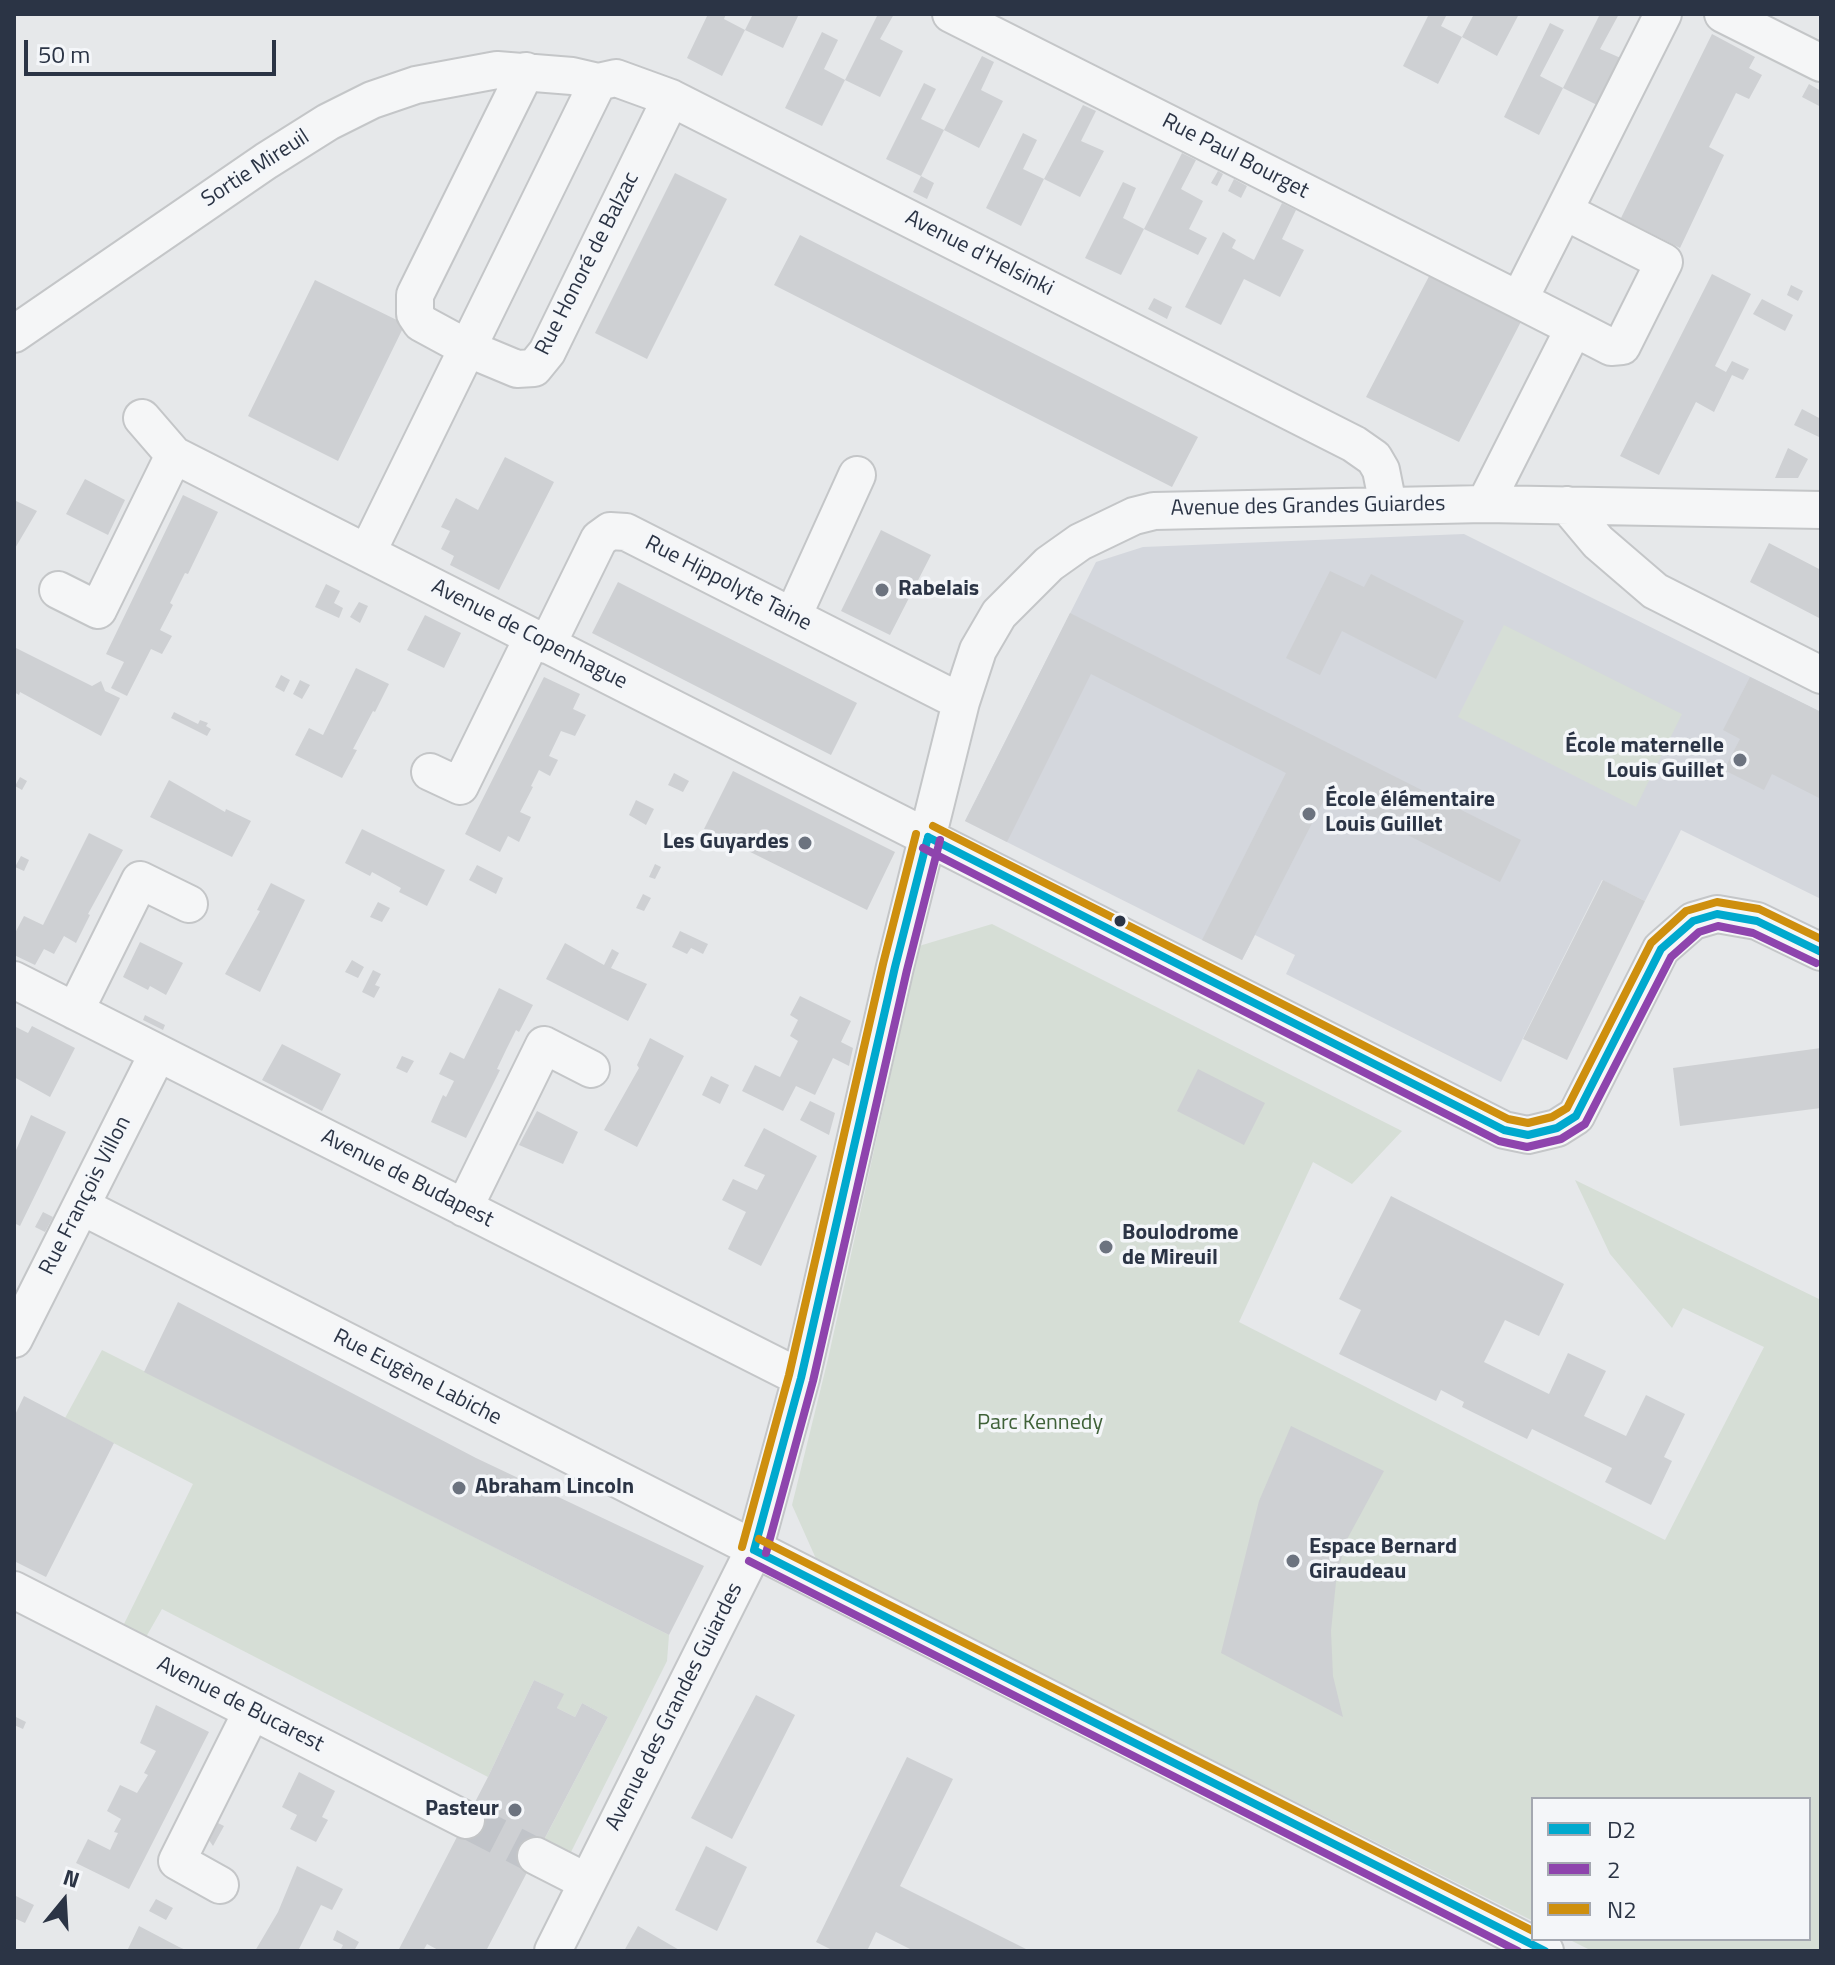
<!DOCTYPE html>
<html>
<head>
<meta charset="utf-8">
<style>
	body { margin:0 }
	#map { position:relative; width:1835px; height:1965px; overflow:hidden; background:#e6e8ea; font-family:"Titillium Web",sans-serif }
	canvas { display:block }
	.frame { position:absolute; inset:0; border:16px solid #2b3445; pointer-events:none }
	.legend { position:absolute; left:1531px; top:1797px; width:280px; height:144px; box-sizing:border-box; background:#f4f6f9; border:2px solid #a4a8b1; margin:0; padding:10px 14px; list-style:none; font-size:24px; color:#2b3445 }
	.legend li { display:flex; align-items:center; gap:16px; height:40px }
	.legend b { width:40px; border:2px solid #a4a8b1 }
	.north { position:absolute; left:24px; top:1861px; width:80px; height:80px; -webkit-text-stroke:6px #f4f6f9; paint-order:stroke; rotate:18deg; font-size:22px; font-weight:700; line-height:32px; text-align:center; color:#2b3445 }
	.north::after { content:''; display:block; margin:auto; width:28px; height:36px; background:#2b3445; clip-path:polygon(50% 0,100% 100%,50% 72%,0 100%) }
	.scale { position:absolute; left:24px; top:40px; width:252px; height:36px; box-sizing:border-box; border:4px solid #2b3445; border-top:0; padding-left:10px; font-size:24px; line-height:28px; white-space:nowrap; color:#2b3445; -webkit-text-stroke:6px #f4f6f9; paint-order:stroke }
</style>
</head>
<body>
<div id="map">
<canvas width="1835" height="1965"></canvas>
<div class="frame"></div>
<ul class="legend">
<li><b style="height:10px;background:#00a9ce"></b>D2</li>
<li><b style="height:10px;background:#8e44ad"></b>2</li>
<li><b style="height:10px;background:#ce8f0e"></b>N2</li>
</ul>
<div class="north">N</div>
<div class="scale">50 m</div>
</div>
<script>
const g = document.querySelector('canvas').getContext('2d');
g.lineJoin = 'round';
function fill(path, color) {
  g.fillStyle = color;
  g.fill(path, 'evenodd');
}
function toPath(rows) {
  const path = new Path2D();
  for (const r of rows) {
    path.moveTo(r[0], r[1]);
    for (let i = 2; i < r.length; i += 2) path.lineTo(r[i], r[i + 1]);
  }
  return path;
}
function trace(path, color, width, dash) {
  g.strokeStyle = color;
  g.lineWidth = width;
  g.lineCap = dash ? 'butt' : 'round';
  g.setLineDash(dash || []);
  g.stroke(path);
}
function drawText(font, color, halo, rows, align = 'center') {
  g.font = font + ' "Titillium Web",sans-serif';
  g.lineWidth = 7;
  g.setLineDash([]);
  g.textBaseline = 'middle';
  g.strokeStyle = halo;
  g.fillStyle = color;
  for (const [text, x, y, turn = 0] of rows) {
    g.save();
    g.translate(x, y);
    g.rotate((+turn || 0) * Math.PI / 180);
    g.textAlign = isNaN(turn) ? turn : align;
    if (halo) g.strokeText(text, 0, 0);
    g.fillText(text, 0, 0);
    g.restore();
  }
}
const built = toPath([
	[1464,534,1821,712,1821,899,1681,830,1645,901,1602,880,1501,1082,1286,974,1295,955,1255,935,1242,960,965,821,1096,562,1143,547]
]);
const green = toPath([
	[1504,625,1682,714,1636,807,1458,717],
	[992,924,1402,1131,1352,1184,1313,1162,1239,1322,1665,1540,1764,1347,1683,1308,1672,1328,1610,1254,1575,1180,1821,1300,1821,1951,1592,1951,1568,1939,1809,1939,1809,1799,1533,1799,1533,1921,817,1561,792,1505,828,1359,919,946],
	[102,1350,669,1635,667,1661,571,1852,544,1840,608,1717,582,1703,575,1717,557,1708,563,1694,534,1680,488,1777,162,1609,146,1637,123,1626,193,1484,65,1418]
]);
const building = toPath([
	[708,14,726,14,724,19,745,30,722,76,687,58],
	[753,14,799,14,783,48,745,30],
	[878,14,894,14,880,39,903,51,880,97,845,80,822,126,785,108,822,32,838,40,824,69,845,80],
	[1429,14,1447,14,1441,26,1462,37,1438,84,1403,66],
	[1474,14,1519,14,1497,56,1462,37],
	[1600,14,1619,14,1600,49,1623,59,1599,106,1563,88],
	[1550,23,1564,30,1540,76,1563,88,1539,135,1504,117],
	[1712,34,1755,57,1749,68,1762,75,1749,99,1736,93,1709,147,1724,155,1680,248,1621,218],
	[982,56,994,62,981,90,1003,101,979,148,944,130,921,176,886,159,924,83,936,89,921,119,944,130],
	[1809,84,1821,91,1821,107,1802,97],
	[1083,105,1096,111,1081,141,1104,151,1080,197,1044,179],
	[1023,133,1037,140,1023,169,1044,179,1021,226,986,208],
	[1182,153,1196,160,1181,189,1203,201,1189,229,1207,238,1198,255,1144,229],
	[1218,171,1223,174,1217,186,1211,183],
	[675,173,727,199,647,359,595,333],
	[921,176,934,183,927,199,913,192],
	[1234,179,1247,186,1241,198,1228,191],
	[1123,182,1136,188,1123,218,1144,229,1121,275,1085,258],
	[1282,203,1296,210,1282,239,1304,250,1280,297,1244,279,1221,325,1185,307,1223,232,1236,240,1232,248,1254,260],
	[800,235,1198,437,1172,487,774,285],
	[1437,261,1528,308,1459,442,1366,397],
	[1712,274,1751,294,1715,366,1726,372,1732,361,1749,369,1743,380,1732,375,1714,412,1696,402,1659,475,1620,456],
	[315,280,405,324,338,461,248,416],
	[1791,285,1803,291,1798,301,1787,295],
	[1154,298,1172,307,1167,319,1148,309],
	[1762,299,1793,315,1785,331,1753,314],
	[1802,409,1821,419,1819,437,1794,425],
	[1788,448,1808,459,1798,478,1775,478],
	[505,457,554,482,499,590,450,565,454,556,441,549,450,531,441,527,456,498,478,510],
	[85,479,125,500,108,535,66,514],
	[183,495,218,512,188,574,185,573,170,603,173,605,160,630,172,636,162,654,151,649,127,696,111,688,124,662,106,654],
	[14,500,37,511,14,550],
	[881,530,931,555,890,635,841,611],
	[1769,543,1821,570,1821,619,1750,582],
	[1330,571,1364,587,1371,574,1464,621,1436,679,1342,631,1320,675,1286,658],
	[618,582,857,703,831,755,592,633],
	[326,584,340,591,334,603,343,608,339,618,315,607],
	[359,602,368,606,360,623,350,617],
	[1070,613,1521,840,1500,882,1327,794,1242,960,1202,940,1286,773,1091,674,1007,842,965,821],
	[425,615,461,633,444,668,407,650],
	[14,647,92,686,101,681,105,691,120,698,101,736,20,692,19,695,14,692],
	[356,668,389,684,375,712,373,711,353,749,357,750,342,778,295,755,309,728,323,735],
	[281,675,290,680,284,692,275,687],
	[544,677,580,694,573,709,586,715,575,736,561,731,549,756,558,760,550,776,539,770,531,786,533,787,520,812,531,817,519,842,508,836,500,852,465,834],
	[1750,677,1821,712,1821,799,1772,774,1764,790,1724,770,1740,739,1723,730],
	[300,680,310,685,302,699,293,694],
	[174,712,198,724,200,720,208,723,206,726,211,729,207,736,171,718],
	[733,771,895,852,867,910,704,829],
	[674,773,689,781,683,792,668,785],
	[20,777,27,781,22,790,15,786],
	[169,780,225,812,226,809,251,821,232,857,150,817],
	[636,800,654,809,646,825,629,815],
	[362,829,445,870,427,906,399,892,401,888,372,872,370,876,345,863],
	[89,833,123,850,88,914,90,915,76,943,64,936,54,954,44,949,35,965,14,955,14,935,24,916,43,925],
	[21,856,29,860,24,871,15,867],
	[655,864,661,867,655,879,649,877],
	[477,865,503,878,496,894,469,880],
	[1603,880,1645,901,1567,1060,1523,1039],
	[271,883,305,900,260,992,225,974,260,911,257,910],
	[643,894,651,898,644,911,636,908],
	[378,902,390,908,382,922,370,917],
	[680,931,708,944,703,954,691,948,687,954,672,947],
	[140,942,183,963,166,995,150,986,148,990,123,977],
	[565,943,604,965,612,949,619,953,611,968,647,984,628,1021,546,979],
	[352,960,364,967,358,978,345,972],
	[373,970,381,974,375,985,380,987,374,998,362,992],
	[499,988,533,1005,519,1032,516,1030,506,1050,497,1069,500,1070,466,1138,431,1122,443,1095,446,1097,454,1081,439,1074,450,1052,464,1059],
	[800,996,851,1021,841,1042,853,1048,849,1066,833,1058,815,1095,796,1086,783,1111,742,1091,755,1065,780,1077,798,1041,790,1036,798,1020,790,1015],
	[145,1015,165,1025,163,1030,143,1020],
	[14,1026,28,1033,32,1026,75,1048,50,1097,14,1077],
	[650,1038,684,1056,637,1147,604,1130,639,1068,637,1065],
	[282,1044,341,1074,322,1111,262,1080],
	[1821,1048,1821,1108,1680,1126,1673,1068],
	[402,1056,414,1061,407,1073,396,1068],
	[1198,1069,1265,1103,1244,1145,1177,1111],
	[711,1076,729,1085,720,1104,702,1095],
	[810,1101,835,1113,829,1135,800,1120],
	[537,1111,578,1132,563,1164,519,1145],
	[31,1115,66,1132,20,1226,14,1223,14,1155],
	[764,1128,817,1156,761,1266,728,1249,746,1212,722,1200,733,1179,757,1190,765,1175,744,1166],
	[1391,1196,1564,1284,1539,1336,1505,1320,1484,1362,1549,1394,1568,1353,1606,1371,1584,1416,1626,1436,1646,1395,1685,1414,1664,1457,1672,1461,1651,1505,1605,1482,1612,1468,1532,1429,1527,1439,1462,1407,1464,1402,1441,1390,1436,1401,1339,1354,1361,1310,1339,1299],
	[43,1212,53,1217,45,1232,35,1227],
	[178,1302,476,1458,704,1566,669,1635,144,1372],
	[24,1396,114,1443,46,1577,14,1561,14,1417],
	[1291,1426,1384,1471,1345,1543,1336,1582,1331,1631,1333,1676,1343,1717,1221,1653,1259,1501],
	[534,1680,564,1694,557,1708,575,1717,582,1703,608,1717,486,1951,440,1951,427,1944,423,1951,403,1951,399,1949,488,1777],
	[756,1695,795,1715,732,1839,691,1818],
	[156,1705,209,1732,129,1889,76,1863,88,1839,110,1850,118,1833,114,1832,121,1819,107,1811,120,1785,137,1793,148,1775,144,1773,156,1751,140,1743],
	[16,1717,26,1722,23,1729,14,1725],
	[907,1757,953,1779,900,1886,1030,1951,914,1951,876,1932,867,1951,834,1951,816,1942],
	[299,1772,335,1791,322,1817,328,1820,316,1842,290,1829,297,1815,282,1807],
	[214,1821,224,1826,213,1846,206,1836],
	[706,1846,747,1867,717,1931,675,1910],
	[297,1866,343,1889,332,1910,321,1905,298,1951,255,1951,278,1912],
	[14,1895,34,1905,25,1923,14,1918],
	[156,1899,173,1908,166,1920,149,1911],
	[139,1926,179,1947,188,1951,127,1951],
	[638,1926,681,1951,624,1951],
	[337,1930,359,1942,354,1951,340,1951,343,1945,333,1940]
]);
const minorTunnel = toPath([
	[466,1820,536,1856]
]);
const minor = toPath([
	[951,14,1519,300],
	[1723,14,1821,63],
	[526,71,415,295,415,314,421,323,469,349,517,369,534,368,547,352,671,98],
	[1564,211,1519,300,1574,328],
	[14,334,266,161,328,122,372,100,416,85,497,70,572,76,598,82,616,78,671,98,1354,444,1374,458,1381,470,1388,505],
	[142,418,174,455,1504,1130,1528,1135,1557,1128,1576,1116,1661,949,1693,921,1717,914,1757,921,1821,952],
	[1485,504,1574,328,1611,347,1622,346,1664,262,1564,211,1663,14],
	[1567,505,1598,542,1655,591,1821,675],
	[367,553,598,82],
	[58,590,98,610,174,455],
	[793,616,857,475],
	[547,645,599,539,610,531,626,532,961,702],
	[430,772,460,786,533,637],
	[14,980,801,1378],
	[75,1011,140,880,189,904],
	[81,1206,1545,1951],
	[464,1208,544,1045,591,1069],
	[14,1339,158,1053],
	[14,1590,466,1820],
	[536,1856,587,1882],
	[220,1885,177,1861,252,1711],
	[553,1951,754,1550,801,1378,895,967,961,702,978,650,999,614,1049,564,1080,542,1134,516,1154,511,1485,504,1821,510]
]);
const bus1 = toPath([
	[928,837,1504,1130,1528,1135,1557,1128,1576,1116,1661,949,1693,921,1717,914,1757,921,1821,952],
	[754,1550,1545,1951],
	[754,1550,801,1378,895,967,928,837]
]);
const bus2 = toPath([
	[923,848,1499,1141,1527,1147,1561,1139,1585,1124,1671,957,1699,932,1718,926,1753,933,1816,963],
	[766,1553,813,1381,907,970,940,840],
	[749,1561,1518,1951]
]);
const bus3 = toPath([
	[933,826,1508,1119,1528,1123,1552,1117,1567,1108,1651,943,1686,911,1717,902,1759,909,1821,939],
	[759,1539,1533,1931],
	[742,1547,789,1375,883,964,916,834]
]);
const markers = [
	[882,590,8,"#6c737f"],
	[1740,760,8,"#6c737f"],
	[1309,814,8,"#6c737f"],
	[805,843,8,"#6c737f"],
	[1120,921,7,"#2b3445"],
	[1106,1247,8,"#6c737f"],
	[459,1488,8,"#6c737f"],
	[1293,1561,8,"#6c737f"],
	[515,1810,8,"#6c737f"]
];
const streetNames = [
	["Rue Paul Bourget",1235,157,27],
	["Sortie Mireuil",256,169,-33],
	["Avenue d'Helsinki",979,254,27],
	["Rue Honoré de Balzac",588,264,-63],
	["Avenue des Grandes Guiardes",1308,507,-1],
	["Rue Hippolyte Taine",728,584,27],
	["Avenue de Copenhague",529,635,27],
	["Avenue de Budapest",407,1179,27],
	["Rue François Villon",86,1196,-63],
	["Rue Eugène Labiche",417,1378,27],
	["Avenue de Bucarest",240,1705,27],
	["Avenue des Grandes Guiardes",675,1707,-63]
];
const poiNames = [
	["Rabelais",898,590],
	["École maternelle",1724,747,"right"],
	["Louis Guillet",1724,772,"right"],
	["École élémentaire",1325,801],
	["Louis Guillet",1325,826],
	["Les Guyardes",789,843,"right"],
	["Boulodrome",1122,1234],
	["de Mireuil",1122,1259],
	["Abraham Lincoln",475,1488],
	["Espace Bernard",1309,1548],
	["Giraudeau",1309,1573],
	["Pasteur",499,1810,"right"]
];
const parkNames = [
	["Parc Kennedy",1040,1424]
];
fill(built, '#d4d7dd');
fill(green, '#d6ded6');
fill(building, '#ced0d3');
trace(minorTunnel, '#c1c4c9', 36, [36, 18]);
trace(minor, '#c4c6c8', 40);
trace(minor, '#f5f6f7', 36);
trace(bus1, '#00a9ce', 8);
trace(bus2, '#8e44ad', 8);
trace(bus3, '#ce8f0e', 8);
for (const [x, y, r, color] of markers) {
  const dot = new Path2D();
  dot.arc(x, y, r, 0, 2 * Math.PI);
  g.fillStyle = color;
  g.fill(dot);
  trace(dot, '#f4f6f9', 3);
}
drawText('22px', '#2b3445', '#f4f6f9', streetNames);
drawText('bold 22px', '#2b3445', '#f4f6f9', poiNames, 'left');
drawText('22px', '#3f6138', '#f4f6f9', parkNames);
</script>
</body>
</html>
